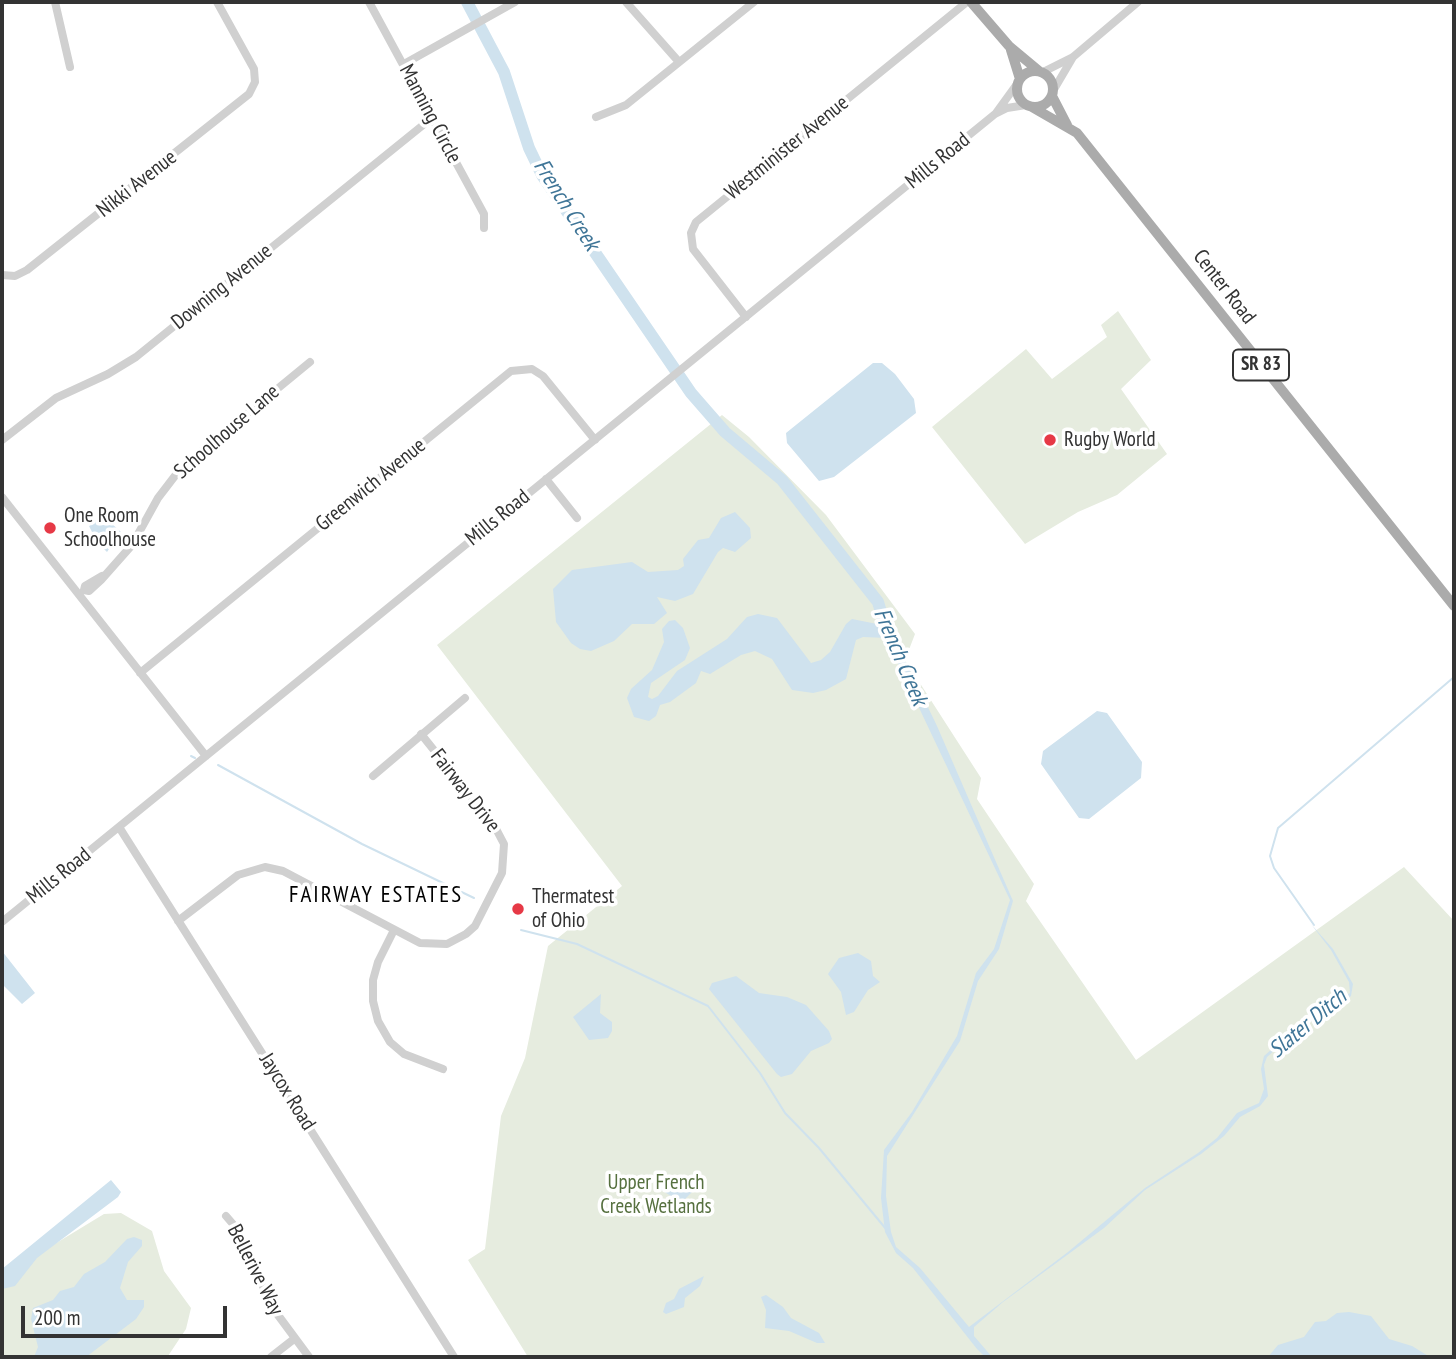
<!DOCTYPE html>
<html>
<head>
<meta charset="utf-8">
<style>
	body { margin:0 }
	#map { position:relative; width:1456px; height:1359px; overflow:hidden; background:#fff; font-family:"PT Sans Narrow",sans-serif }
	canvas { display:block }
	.frame { position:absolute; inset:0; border:4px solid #333; pointer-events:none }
	.scale { position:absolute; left:21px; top:1306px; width:206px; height:32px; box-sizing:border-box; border:4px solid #333; border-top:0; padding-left:9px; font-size:21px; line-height:24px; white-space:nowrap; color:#333; -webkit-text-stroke:5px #fff; paint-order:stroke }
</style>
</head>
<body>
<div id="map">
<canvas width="1456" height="1359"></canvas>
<div class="frame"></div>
<div class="scale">200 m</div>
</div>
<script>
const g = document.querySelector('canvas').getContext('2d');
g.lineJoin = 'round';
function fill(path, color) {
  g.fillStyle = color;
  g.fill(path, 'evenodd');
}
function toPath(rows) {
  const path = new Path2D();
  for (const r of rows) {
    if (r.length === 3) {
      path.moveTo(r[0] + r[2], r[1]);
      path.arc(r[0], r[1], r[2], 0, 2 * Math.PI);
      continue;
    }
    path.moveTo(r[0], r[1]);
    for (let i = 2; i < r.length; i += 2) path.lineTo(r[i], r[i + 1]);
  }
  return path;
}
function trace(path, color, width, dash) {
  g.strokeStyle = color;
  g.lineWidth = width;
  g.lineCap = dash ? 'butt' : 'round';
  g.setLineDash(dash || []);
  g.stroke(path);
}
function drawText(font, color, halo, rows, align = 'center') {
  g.font = font + ' "PT Sans Narrow",sans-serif';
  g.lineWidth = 7;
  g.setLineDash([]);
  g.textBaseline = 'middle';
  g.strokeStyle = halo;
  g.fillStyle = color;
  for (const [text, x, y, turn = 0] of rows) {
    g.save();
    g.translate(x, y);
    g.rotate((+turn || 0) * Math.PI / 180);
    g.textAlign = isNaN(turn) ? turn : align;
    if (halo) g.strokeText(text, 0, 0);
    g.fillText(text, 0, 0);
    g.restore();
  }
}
const green = toPath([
	[1118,311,1151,360,1121,389,1167,454,1117,495,1078,512,1025,544,932,427,1026,349,1052,379,1107,337,1101,325],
	[722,415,749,437,826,515,915,634,905,660,981,778,977,799,1034,884,1026,901,1136,1060,1404,867,1454,921,1454,1357,528,1357,468,1260,485,1249,501,1116,525,1058,548,946,622,886,437,645],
	[121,1213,152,1231,164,1271,191,1308,186,1329,168,1356,2,1357,2,1276,104,1214]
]);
const water = toPath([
	[873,363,882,363,895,374,914,399,916,413,834,477,819,481,787,443,786,433],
	[735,512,750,528,751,538,735,552,723,548,718,552,693,594,675,601,657,597,667,613,654,624,632,624,614,641,591,651,580,649,571,643,556,622,553,589,572,570,632,562,648,572,678,570,684,566,683,559,698,540,709,538,721,518],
	[102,515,121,532,107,552,97,542,89,526],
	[884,605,905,660,937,726,1013,901,999,949,978,981,960,1041,887,1156,886,1196,891,1232,896,1247,920,1268,969,1327,1068,1252,1145,1188,1198,1153,1217,1138,1237,1113,1259,1103,1264,1089,1261,1069,1264,1056,1293,1031,1350,993,1349,982,1331,950,1311,924,1333,949,1353,984,1351,996,1296,1031,1267,1057,1264,1065,1268,1096,1260,1106,1240,1117,1224,1136,1201,1154,1145,1190,1104,1228,1003,1302,974,1327,974,1336,992,1357,985,1357,977,1349,913,1268,896,1253,885,1232,881,1198,884,1150,912,1112,957,1036,976,973,994,949,1010,900,886,638,863,637,856,640,846,679,826,690,813,693,792,690,772,659,755,651,741,655,710,674,701,671,696,683,670,702,660,705,656,716,649,721,634,717,627,698,631,689,652,670,664,642,662,629,669,621,675,620,683,628,690,648,685,660,651,683,648,697,652,699,658,696,677,671,727,639,747,617,758,614,777,618,811,663,821,660,830,652,846,624,852,619,882,625,876,607],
	[1097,711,1107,713,1142,762,1141,778,1089,819,1079,818,1041,764,1043,751],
	[2,951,35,993,22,1004,2,984],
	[858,953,871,961,873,976,880,982,868,990,854,1012,846,1015,841,992,828,974,839,958],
	[736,976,759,993,787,997,806,1005,829,1031,832,1039,829,1043,811,1051,792,1074,781,1077,777,1074,709,989,712,983],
	[601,994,600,1013,612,1022,612,1031,608,1038,589,1040,573,1017],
	[664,1176,673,1183,691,1184,694,1190,684,1200,676,1199,658,1188,657,1180],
	[111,1180,121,1192,118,1197,37,1258,15,1286,2,1289,2,1269],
	[134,1237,142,1240,142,1246,128,1262,120,1288,127,1300,144,1300,144,1307,136,1319,86,1357,34,1357,38,1347,31,1319,33,1308,53,1300,60,1291,74,1287,84,1274,105,1262,127,1239],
	[704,1276,700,1286,685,1298,684,1307,666,1314,663,1312,666,1303,674,1299,679,1289],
	[766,1295,783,1307,791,1318,819,1333,825,1343,817,1343,789,1331,765,1328,766,1310,761,1297],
	[1349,1312,1371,1316,1389,1339,1412,1346,1430,1357,1268,1357,1278,1345,1304,1337,1315,1322,1326,1321,1337,1313]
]);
const stream = toPath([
	[191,756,195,758],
	[218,765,362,844,474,898],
	[1314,925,1274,868,1270,856,1278,828,1454,677],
	[521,930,577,944,708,1006,760,1073,785,1113,819,1148,886,1229]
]);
const river = toPath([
	[467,2,504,72,529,148,542,175,691,393,725,432,782,480,878,602,884,622]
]);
const minor = toPath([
	[55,2,70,67],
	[369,2,484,214,484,228],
	[626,2,679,62],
	[404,64,515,2],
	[1043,72,1073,57,1138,2],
	[1053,91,1073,57],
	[996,113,1017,84],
	[596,117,626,105,754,2],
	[2,275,15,276,27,270,249,94,255,82,254,69,217,2],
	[746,317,693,249,691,233,696,222,967,2],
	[2,440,56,398,108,374,136,357,433,117],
	[546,479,577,518],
	[2,497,206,756],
	[102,576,85,586,84,590,89,591,101,580,132,545,158,498,181,468,310,362],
	[140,673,511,371,532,369,543,376,595,440],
	[373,776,465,698],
	[119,827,454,1357],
	[178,921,238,875,265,867,283,871,420,943,447,944,466,934,475,926,502,873,504,844,494,825,421,734],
	[2,922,995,114,1007,108,1026,105],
	[394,930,378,962,373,980,373,1001,378,1021,390,1042,404,1054,443,1069],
	[226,1216,238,1230,272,1307,309,1357],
	[271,1357,294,1339]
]);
const major = toPath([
	[971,2,1009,46,1039,71],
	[1011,50,1020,79],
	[1035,89,18],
	[1052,96,1067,125],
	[1032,107,1077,133,1454,606]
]);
const markers = [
	[1050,440,7,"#e63946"],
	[50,528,7,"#e63946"],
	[518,909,7,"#e63946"]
];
const shields = [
	[1261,365,56]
];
const shieldNames = [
	["SR 83",1261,365]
];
const streetNames = [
	["Manning Circle",430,114,62],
	["Westminister Avenue",787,148,-39],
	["Mills Road",938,161,-39],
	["Nikki Avenue",137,184,-38],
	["Downing Avenue",222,287,-39],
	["Center Road",1224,287,52],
	["Schoolhouse Lane",227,432,-41],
	["Greenwich Avenue",371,485,-39],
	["Mills Road",498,518,-39],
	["Fairway Drive",465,791,52],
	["Mills Road",59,876,-39],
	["Jaycox Road",287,1092,58],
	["Bellerive Way",255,1270,63]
];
const poiNames = [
	["Rugby World",1064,440],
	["One Room",64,516],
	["Schoolhouse",64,540],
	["Thermatest",532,897],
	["of Ohio",532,921]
];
const parkNames = [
	["Upper French",656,1183],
	["Creek Wetlands",656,1207]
];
const waterNames = [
	["French Creek",566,205,58],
	["French Creek",900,657,67],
	["Slater Ditch",1308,1024,-40]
];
const neighbourhoodNames = [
	["FAIRWAY ESTATES",376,895]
];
fill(green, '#e6ecdf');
fill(water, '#cfe2ee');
trace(stream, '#cfe2ee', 2);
trace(river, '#cfe2ee', 12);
trace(minor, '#d0d0d0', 8);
trace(major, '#ababab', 10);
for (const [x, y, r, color] of markers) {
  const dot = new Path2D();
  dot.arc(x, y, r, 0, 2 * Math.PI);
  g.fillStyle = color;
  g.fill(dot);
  trace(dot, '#fff', 2.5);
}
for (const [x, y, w] of shields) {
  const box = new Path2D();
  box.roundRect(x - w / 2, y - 15.5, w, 31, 5);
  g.fillStyle = '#fff';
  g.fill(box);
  trace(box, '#333', 2);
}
drawText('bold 19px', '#333', null, shieldNames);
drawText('21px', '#333', '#fff', streetNames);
drawText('21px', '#333', '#fff', poiNames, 'left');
drawText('21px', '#56703f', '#fff', parkNames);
drawText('italic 23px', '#3f7597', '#fff', waterNames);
g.letterSpacing = '2px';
drawText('23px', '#000', '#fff', neighbourhoodNames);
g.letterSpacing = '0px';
</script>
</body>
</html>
